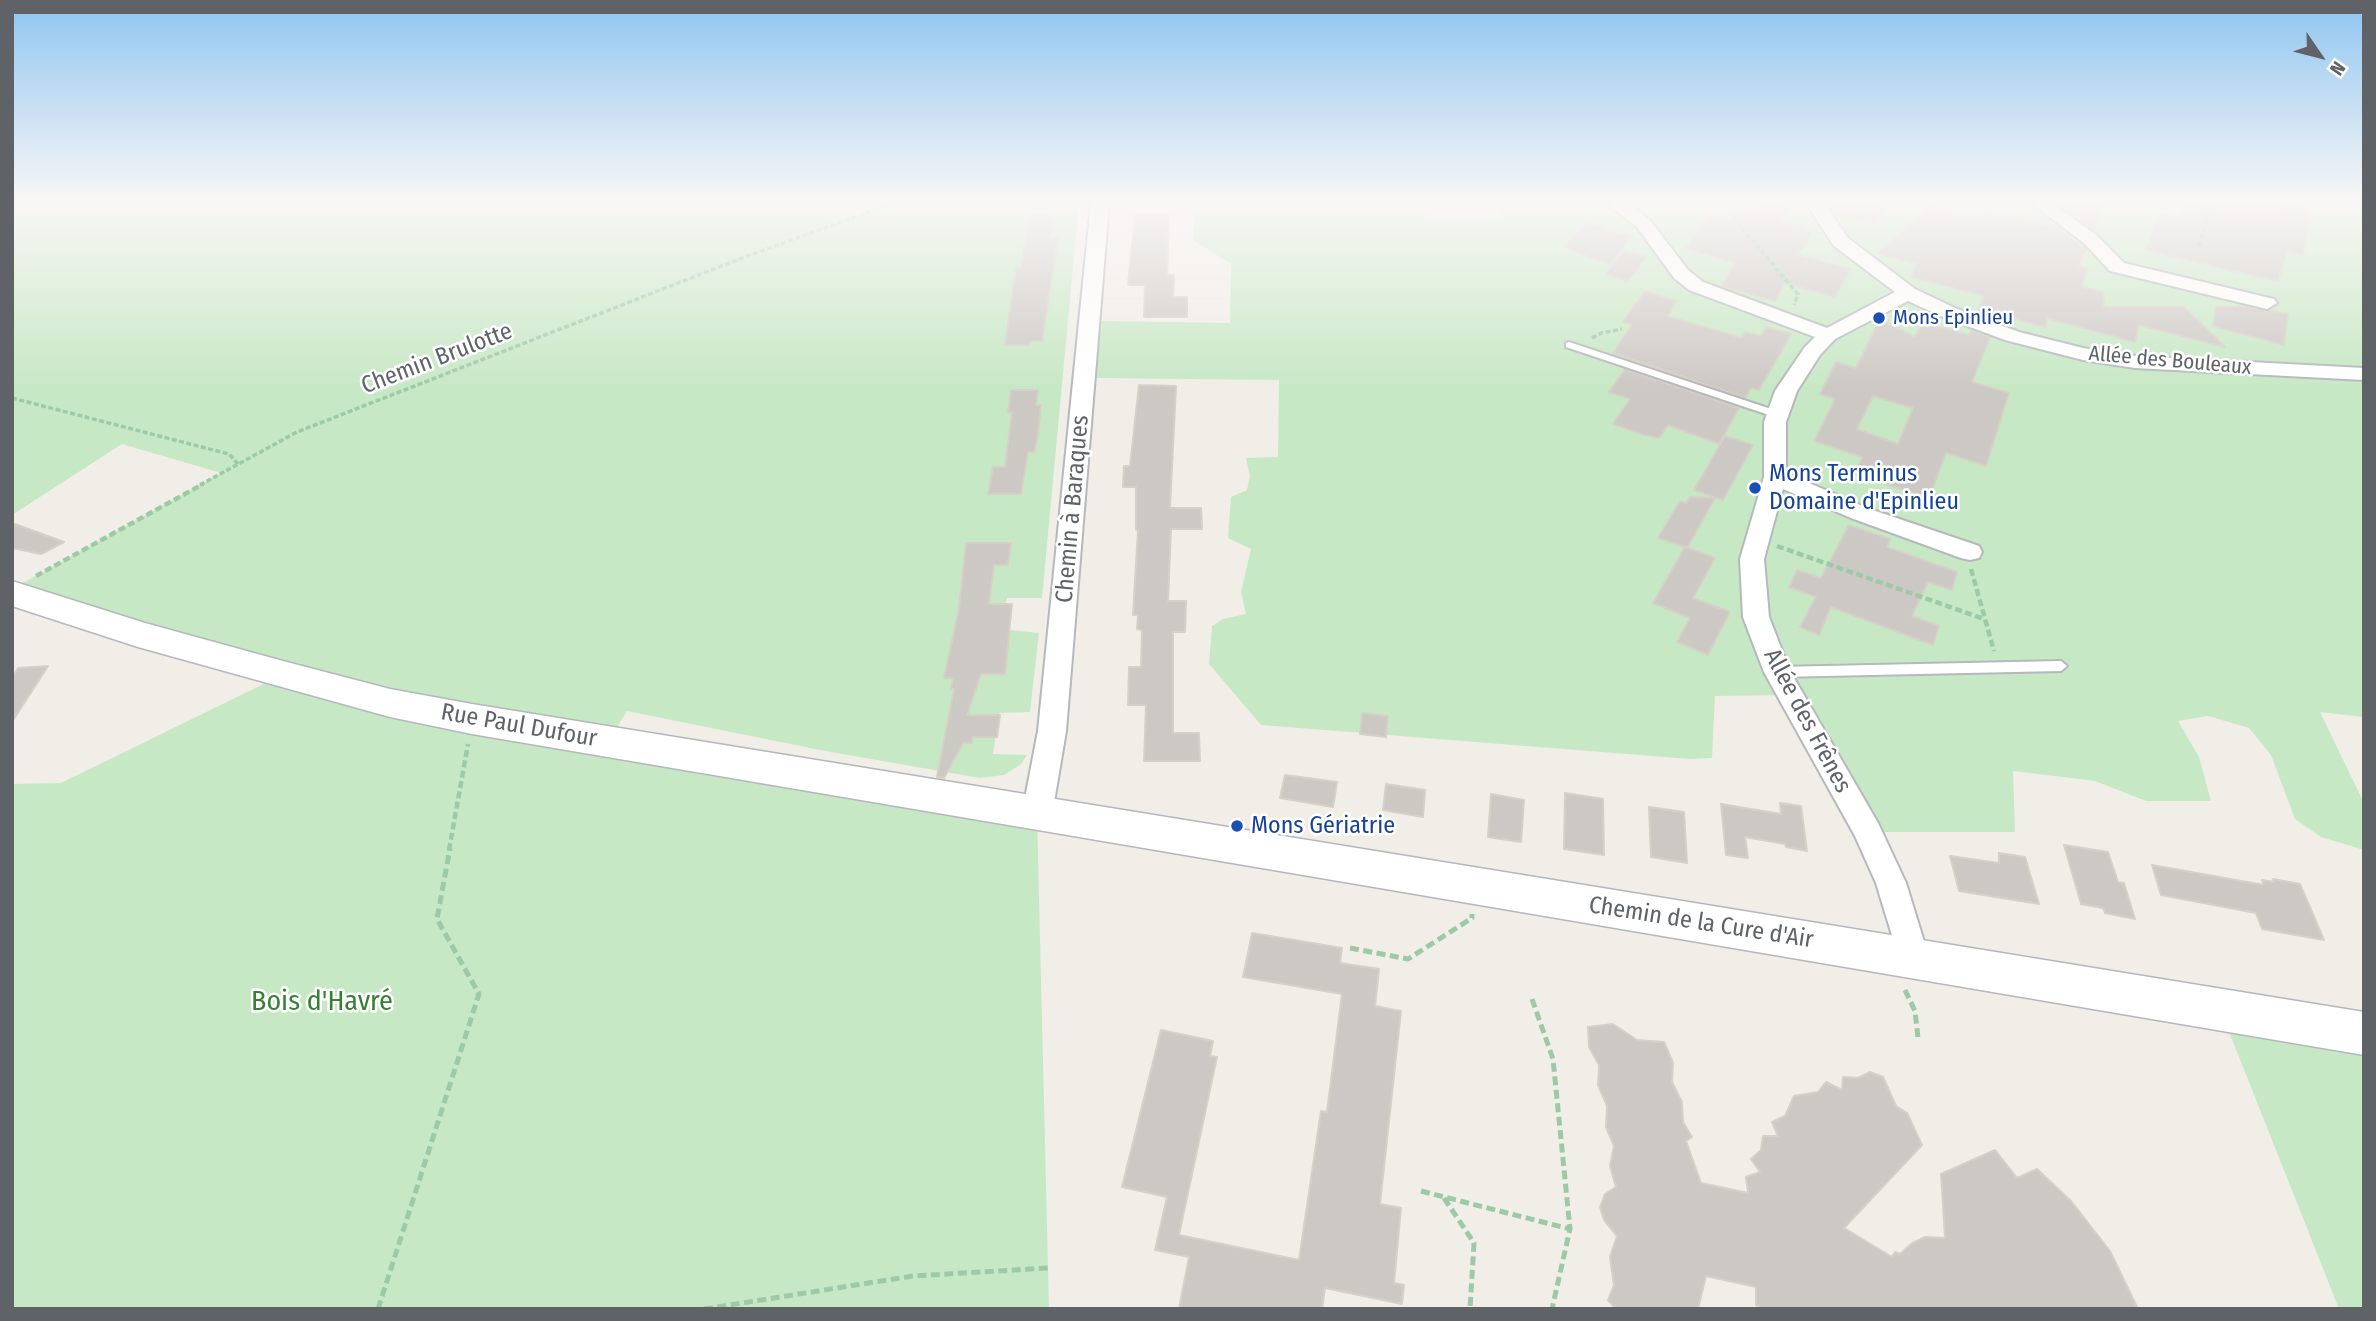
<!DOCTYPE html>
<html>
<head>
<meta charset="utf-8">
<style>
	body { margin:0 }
	#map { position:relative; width:2376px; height:1321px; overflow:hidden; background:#f1eee8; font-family:"Fira Sans Condensed",sans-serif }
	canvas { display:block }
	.frame { position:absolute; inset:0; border:14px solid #5f6368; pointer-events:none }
	.north { position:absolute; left:2285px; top:21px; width:70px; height:70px; -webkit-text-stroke:5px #fff; paint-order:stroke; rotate:125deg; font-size:19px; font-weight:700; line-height:28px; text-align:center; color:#5f6368 }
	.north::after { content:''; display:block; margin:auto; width:24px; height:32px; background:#5f6368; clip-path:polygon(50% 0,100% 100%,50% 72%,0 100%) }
</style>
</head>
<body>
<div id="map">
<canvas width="2376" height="1321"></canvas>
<div class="frame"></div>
<div class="north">N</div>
</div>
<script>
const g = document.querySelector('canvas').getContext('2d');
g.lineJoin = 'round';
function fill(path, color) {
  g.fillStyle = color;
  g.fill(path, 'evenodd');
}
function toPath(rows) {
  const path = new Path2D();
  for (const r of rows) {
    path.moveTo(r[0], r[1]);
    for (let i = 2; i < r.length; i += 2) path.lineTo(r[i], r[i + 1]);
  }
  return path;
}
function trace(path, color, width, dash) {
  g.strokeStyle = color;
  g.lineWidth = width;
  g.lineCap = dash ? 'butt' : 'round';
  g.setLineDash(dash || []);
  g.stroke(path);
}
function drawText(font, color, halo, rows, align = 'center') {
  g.font = font + ' "Fira Sans Condensed",sans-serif';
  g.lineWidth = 5;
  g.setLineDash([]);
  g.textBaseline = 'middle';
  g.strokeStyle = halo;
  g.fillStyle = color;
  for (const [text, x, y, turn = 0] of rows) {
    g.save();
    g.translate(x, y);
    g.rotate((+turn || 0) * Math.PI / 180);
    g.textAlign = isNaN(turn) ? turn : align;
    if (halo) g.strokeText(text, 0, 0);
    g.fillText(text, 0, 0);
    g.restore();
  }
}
const green = toPath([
	[12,203,1079,203,1042,598,1007,598,1003,619,983,627,1039,633,1030,712,999,713,993,754,1027,755,1021,764,1004,775,980,778,825,751,627,711,608,742,1037,814,1049,1309,12,1309,12,784,61,783,282,675,12,589,221,473,122,444,12,515],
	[1496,203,2364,203,2364,717,2320,712,2364,803,2364,850,2321,837,2295,819,2271,755,2249,728,2208,716,2178,721,2199,757,2211,801,2146,801,2095,781,2013,771,2015,832,1868,832,1790,695,1715,696,1712,758,1690,759,1261,725,1209,664,1212,626,1223,619,1246,614,1241,592,1251,549,1228,538,1231,497,1247,490,1250,476,1246,458,1278,457,1279,380,1095,378,1102,321,1230,323,1231,264,1193,240,1194,212,1415,210,1428,217,1501,217],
	[2220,1009,2364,1034,2364,1309,2339,1309]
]);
const building = toPath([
	[1762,203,1791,203,1779,222,1813,231,1798,255,1850,269,1835,297,1785,283,1775,301,1721,286,1736,263,1685,248,1709,214,1736,221,1733,208,1758,209,1762,203],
	[1827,203,1886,203,1875,224,1835,214,1827,203],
	[2057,203,2107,203,2094,230,2057,203],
	[2185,203,2308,203,2307,214,2310,215,2303,255,2287,251,2278,281,2146,250,2160,214,2181,218,2185,203],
	[1932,205,1965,217,1968,213,1981,216,1984,211,2062,230,2086,249,2079,266,2087,269,2082,287,2103,292,2104,307,2184,307,2225,347,2139,325,2135,342,2047,318,2045,327,1999,314,1996,321,1977,314,1984,296,1911,277,1917,264,1878,253,1932,205],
	[1030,214,1053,214,1051,237,1058,237,1042,341,1030,341,1029,345,1005,345,1016,268,1021,268,1030,214],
	[1135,215,1169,215,1167,275,1174,275,1173,297,1187,297,1187,317,1144,317,1145,285,1128,285,1135,215],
	[1587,223,1632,236,1610,264,1564,247,1587,223],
	[1624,251,1646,257,1628,281,1606,274,1624,251],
	[1645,291,1677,301,1667,316,1742,338,1745,332,1761,336,1766,327,1791,334,1759,390,1751,388,1745,398,1613,353,1632,325,1623,322,1645,291],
	[2216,307,2248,307,2288,314,2284,345,2213,326,2216,307],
	[1880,319,1915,337,1922,322,1969,335,1971,330,1990,337,1972,382,2009,393,1986,466,1946,453,1929,498,1855,474,1862,457,1814,441,1835,399,1820,394,1836,362,1856,368,1880,319],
	[1873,396,1913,408,1898,444,1857,429,1873,396],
	[1625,369,1739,408,1719,444,1668,425,1659,438,1644,435,1613,424,1630,399,1609,392,1625,369],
	[1139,385,1176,386,1170,508,1201,508,1202,529,1171,529,1168,601,1186,601,1185,632,1173,632,1173,733,1199,733,1200,761,1144,761,1146,705,1128,705,1129,667,1141,667,1142,630,1137,629,1138,615,1133,615,1138,530,1136,530,1136,487,1123,487,1124,466,1130,466,1139,385],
	[1011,390,1038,390,1036,405,1041,405,1038,434,1034,452,1028,452,1021,494,988,494,993,467,1005,467,1012,412,1008,412,1011,390],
	[1725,436,1753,445,1723,500,1694,490,1725,436],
	[1690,497,1715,498,1687,548,1658,538,1680,501,1686,503,1690,497],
	[12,523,64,542,41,554,12,548,12,523],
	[1849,525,1890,539,1887,547,1957,572,1952,590,1928,582,1912,616,1939,626,1933,645,1831,607,1819,635,1800,627,1816,597,1789,587,1797,570,1821,578,1849,525],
	[966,543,1011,543,1008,565,994,565,989,604,1012,604,1005,674,981,674,967,715,1000,715,997,737,973,737,972,743,963,743,944,778,937,777,954,689,951,689,953,678,944,678,959,608,966,543],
	[1685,547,1715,558,1693,598,1730,612,1708,655,1677,642,1690,618,1653,603,1685,547],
	[48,666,12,722,12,678,18,668,48,666],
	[1362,713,1388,716,1386,737,1360,734,1362,713],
	[1285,775,1337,782,1333,807,1280,798,1285,775],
	[1386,784,1425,790,1423,817,1383,810,1386,784],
	[1565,793,1603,799,1604,855,1564,849,1565,793],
	[1491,794,1524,800,1521,842,1488,837,1491,794],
	[1780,803,1801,806,1807,851,1786,847,1785,844,1745,837,1748,858,1726,855,1721,804,1781,814,1780,803],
	[1649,807,1684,812,1687,863,1651,857,1649,807],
	[2064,845,2108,852,2118,882,2124,883,2135,919,2105,913,2103,908,2081,904,2064,845],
	[1999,853,2025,857,2039,904,1959,891,1950,856,1999,863,1999,853],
	[2152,865,2264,885,2262,880,2274,882,2273,879,2300,884,2324,940,2262,929,2256,913,2161,895,2152,865],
	[1252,933,1342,948,1340,963,1379,969,1375,1006,1401,1011,1380,1204,1401,1208,1394,1283,1404,1285,1402,1304,1325,1288,1322,1309,1179,1309,1189,1257,1155,1250,1167,1197,1122,1187,1161,1030,1213,1041,1210,1056,1217,1057,1179,1235,1299,1260,1321,1111,1327,1112,1342,994,1243,977,1252,933],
	[1613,1024,1637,1040,1664,1042,1673,1063,1672,1082,1682,1102,1683,1122,1692,1137,1686,1141,1701,1183,1748,1193,1746,1177,1760,1172,1751,1159,1761,1150,1763,1136,1778,1136,1772,1122,1785,1116,1794,1096,1818,1092,1826,1082,1842,1090,1843,1077,1858,1078,1870,1072,1883,1077,1896,1106,1907,1113,1922,1145,1844,1228,1892,1257,1895,1252,1900,1254,1911,1244,1925,1237,1945,1238,1941,1174,1995,1150,2017,1178,2037,1169,2071,1201,2110,1251,2138,1309,1764,1309,1756,1305,1756,1287,1706,1276,1698,1309,1616,1309,1608,1300,1614,1285,1610,1257,1617,1236,1604,1220,1600,1207,1605,1194,1616,1187,1610,1166,1614,1146,1606,1127,1607,1106,1598,1085,1599,1065,1589,1047,1588,1027,1613,1024]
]);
const pathFar2 = toPath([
	[1725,203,1735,220,1798,294,1794,305],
	[2259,203,2300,213],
	[2199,246,2212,203],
	[1592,338,1601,333,1622,329],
	[12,398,229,454,238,464],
	[200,485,297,432,742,258,893,203]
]);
const pathFar1 = toPath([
	[1777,546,1984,619],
	[1971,569,1994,651],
	[36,576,203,484],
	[449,850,468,744]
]);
const path = toPath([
	[1350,948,1408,959,1472,918,1472,914],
	[1905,990,1915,1011,1918,1038],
	[1532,999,1553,1059,1570,1229,1552,1309],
	[1421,1191,1570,1229],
	[1444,1198,1474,1243,1470,1309],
	[378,1309,479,994,437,919,450,848],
	[704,1309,913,1276,1048,1268]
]);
const lane = toPath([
	[1569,342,1780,412,1781,414,1776,417,1772,416,1566,347,1566,343,1569,342],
	[2061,661,2067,666,2061,671,1777,677,1771,672,1777,667,2061,661]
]);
const street = toPath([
	[1091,203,1109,203,1066,731,1052,814,1047,822,1037,826,1027,822,1022,814,1038,731,1091,203],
	[1606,203,1627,203,1649,219,1688,270,1703,282,1827,328,1895,292,1834,246,1806,203,1824,203,1848,238,1915,289,1957,309,2019,332,2083,348,2135,356,2364,368,2364,380,2135,368,2083,360,2005,340,1943,317,1908,301,1835,339,1820,355,1797,391,1786,422,1786,473,1867,508,1979,546,1982,552,1979,558,1970,560,1961,558,1851,518,1783,489,1764,559,1769,617,1790,671,1878,823,1906,883,1929,958,1924,968,1913,972,1902,968,1876,883,1855,836,1764,672,1743,617,1740,559,1764,477,1764,422,1775,391,1805,347,1815,337,1689,290,1674,278,1637,227,1606,203],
	[2031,203,2052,203,2096,235,2124,263,2274,299,2277,303,2267,309,2110,271,2084,243,2031,203]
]);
const secondary = toPath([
	[12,581,145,623,283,661,390,689,472,704,2364,1012,2364,1055,472,734,390,717,138,647,12,606,12,581]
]);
const markers = [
	[1879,318,7,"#1a4fb4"],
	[1755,488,7,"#1a4fb4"],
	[1237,826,7,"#1a4fb4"]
];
const farTransitnames = [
	["Mons Epinlieu",1893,318]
];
const farStreetnames = [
	["Allée des Bouleaux",2170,361,5]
];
const streetNames = [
	["Chemin Brulotte",437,359,-21],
	["Chemin à Baraques",1073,509,-85],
	["Allée des Frênes",1807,721,62],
	["Rue Paul Dufour",519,726,10],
	["Chemin de la Cure d'Air",1701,923,9]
];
const transitNames = [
	["Mons Terminus",1769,474],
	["Domaine d'Epinlieu",1769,502],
	["Mons Gériatrie",1251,826]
];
const nearParknames = [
	["Bois d'Havré",322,1002]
];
fill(green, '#c7e8c5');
fill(building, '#ccc9c5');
trace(building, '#d6d0c6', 2);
trace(lane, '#b5b8bc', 4);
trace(street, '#b5b8bc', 4);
trace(secondary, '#b4b7bc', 3);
trace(pathFar2, '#9ec9a8', 3.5, [5, 2.5]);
trace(pathFar1, '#9ec9a8', 4.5, [7, 3.5]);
trace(path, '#9ec9a8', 5, [9, 4.5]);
fill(lane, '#fff');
fill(street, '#fff');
fill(secondary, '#fff');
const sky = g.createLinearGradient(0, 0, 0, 388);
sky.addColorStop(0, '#8fc5f1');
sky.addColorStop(0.52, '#f9f7f5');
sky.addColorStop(1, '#f9f7f500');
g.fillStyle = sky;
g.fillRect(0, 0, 2376, 388);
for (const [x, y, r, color] of markers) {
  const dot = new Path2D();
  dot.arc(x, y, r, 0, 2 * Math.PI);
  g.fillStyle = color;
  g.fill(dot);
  trace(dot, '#fff', 2.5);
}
drawText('21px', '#164399', '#fff', farTransitnames, 'left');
drawText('21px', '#5f6368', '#fff', farStreetnames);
drawText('24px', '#5f6368', '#fff', streetNames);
drawText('24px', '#164399', '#fff', transitNames, 'left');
drawText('28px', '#358134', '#fff', nearParknames);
</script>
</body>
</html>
